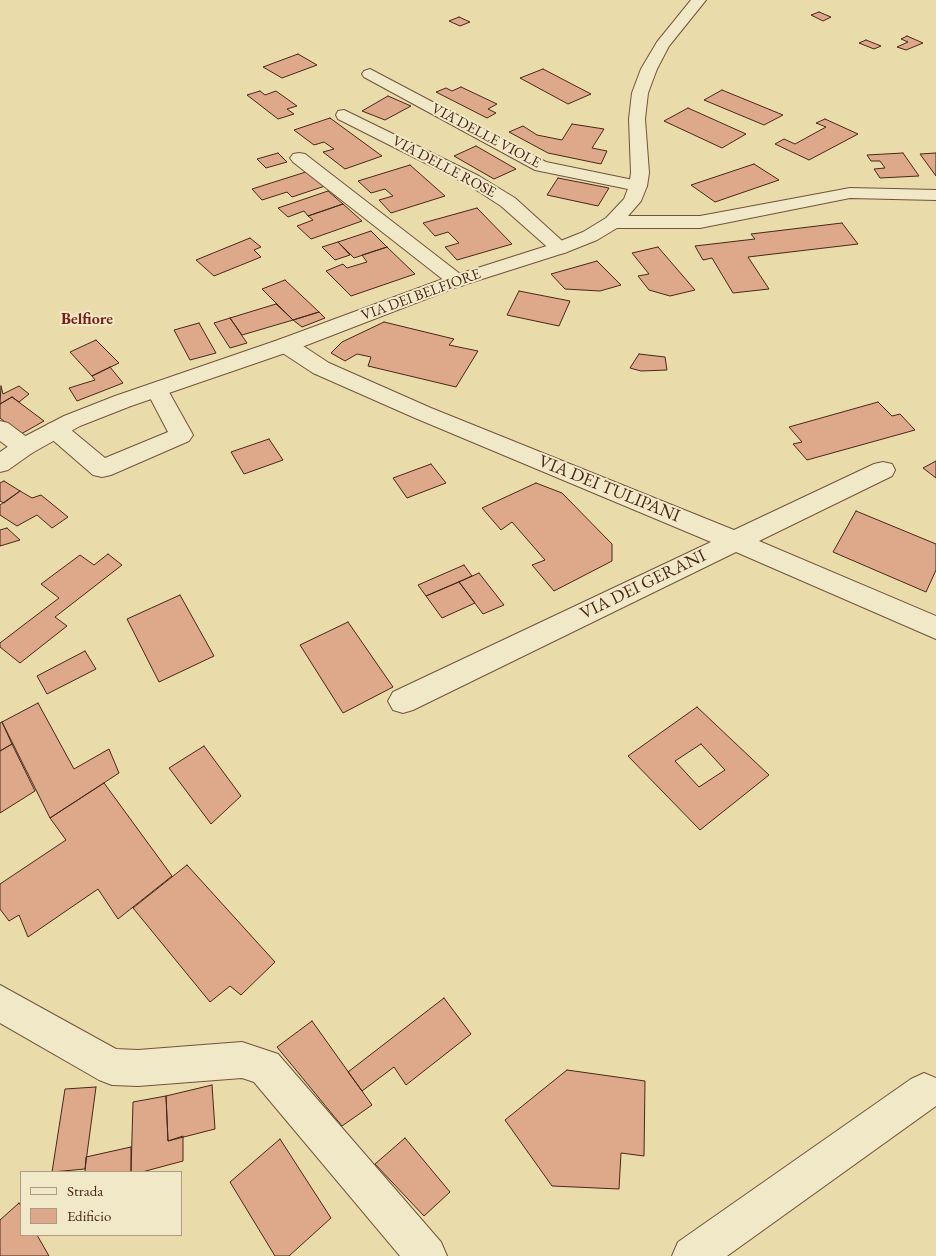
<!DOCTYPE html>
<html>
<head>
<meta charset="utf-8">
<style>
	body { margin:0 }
	#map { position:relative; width:936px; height:1256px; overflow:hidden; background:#eadbaa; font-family:"EB Garamond",serif }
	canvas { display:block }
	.legend { position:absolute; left:20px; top:1171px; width:162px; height:65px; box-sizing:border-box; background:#f1e8c8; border:1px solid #ad9b82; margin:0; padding:6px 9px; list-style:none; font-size:15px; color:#482718 }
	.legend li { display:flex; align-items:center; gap:10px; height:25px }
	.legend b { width:25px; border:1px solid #ad9b82 }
</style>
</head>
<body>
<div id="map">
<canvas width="936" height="1256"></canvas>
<ul class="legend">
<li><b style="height:6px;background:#f1e8c8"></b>Strada</li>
<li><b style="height:14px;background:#dea98a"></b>Edificio</li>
</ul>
</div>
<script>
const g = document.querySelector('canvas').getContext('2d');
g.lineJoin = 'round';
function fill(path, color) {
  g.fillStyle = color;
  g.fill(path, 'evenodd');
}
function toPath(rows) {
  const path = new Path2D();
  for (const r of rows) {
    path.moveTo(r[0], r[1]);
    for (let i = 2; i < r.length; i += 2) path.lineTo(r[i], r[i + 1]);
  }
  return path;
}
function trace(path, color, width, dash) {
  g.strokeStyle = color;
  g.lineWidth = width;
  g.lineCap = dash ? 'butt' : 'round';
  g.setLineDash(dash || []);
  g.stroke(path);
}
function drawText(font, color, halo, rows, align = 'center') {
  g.font = font + ' "EB Garamond",serif';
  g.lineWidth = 4;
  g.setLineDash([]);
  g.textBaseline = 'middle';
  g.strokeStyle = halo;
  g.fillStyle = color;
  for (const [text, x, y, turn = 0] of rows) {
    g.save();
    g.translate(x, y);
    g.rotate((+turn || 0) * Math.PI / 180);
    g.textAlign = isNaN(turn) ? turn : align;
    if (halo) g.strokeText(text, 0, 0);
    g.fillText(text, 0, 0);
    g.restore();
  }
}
const building = toPath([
	[819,12,831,17,823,21,811,15,819,12],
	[459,17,470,22,460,26,449,21,459,17],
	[907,36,923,43,906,50,897,47,908,42,901,39,907,36],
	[866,40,881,46,874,49,859,43,866,40],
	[298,54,317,65,282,78,263,67,298,54],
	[543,69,591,94,568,104,520,78,543,69],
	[461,87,497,104,488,109,496,113,487,118,436,92,446,88,452,91,461,87],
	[722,90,783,115,764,125,704,100,722,90],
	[260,91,265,95,276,91,297,106,287,109,294,114,278,119,247,95,260,91],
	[388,96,411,106,385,120,362,111,388,96],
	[688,108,746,134,722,148,664,121,688,108],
	[330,118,382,156,345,169,323,152,334,149,324,142,314,145,294,130,330,118],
	[825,119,858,134,809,160,775,144,784,139,795,144,826,127,816,123,825,119],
	[572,124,604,129,592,148,607,151,601,164,548,153,509,132,523,126,537,135,562,140,572,124],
	[476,146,516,169,494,179,454,156,476,146],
	[278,153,287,162,266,168,257,159,278,153],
	[903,153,919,176,880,178,874,169,885,168,880,161,871,161,867,155,903,153],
	[936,153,936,176,920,154,936,153],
	[754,164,779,180,715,202,691,185,754,164],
	[410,165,445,196,391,213,379,200,393,196,385,189,371,193,358,181,410,165],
	[309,171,325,186,292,197,287,192,262,200,252,189,309,171],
	[558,178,609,188,598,206,547,195,558,178],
	[328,191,343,204,308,216,304,211,288,217,278,208,328,191],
	[343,204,362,221,311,239,297,226,313,220,308,216,343,204],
	[477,208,512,244,457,260,445,247,459,243,448,232,435,236,423,223,477,208],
	[842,223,858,244,748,257,769,289,733,293,712,258,703,260,695,246,755,239,751,234,842,223],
	[371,231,387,247,354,258,338,242,371,231],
	[250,238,261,247,254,250,261,257,214,276,196,260,250,238],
	[338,242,350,255,335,260,322,247,338,242],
	[387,247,415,274,351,296,326,271,343,264,347,268,367,262,362,255,387,247],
	[658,247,695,290,670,296,649,290,638,276,649,274,632,253,658,247],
	[597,261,621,285,600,291,565,289,551,274,597,261],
	[285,280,319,312,293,320,262,289,285,280],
	[519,291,570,301,559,326,507,315,519,291],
	[276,304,293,320,242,335,230,318,276,304],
	[319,312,325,318,302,327,293,320,319,312],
	[230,318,247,343,230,348,214,323,230,318],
	[384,322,454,339,449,345,478,351,456,387,368,366,371,357,357,354,345,361,331,353,342,342,384,322],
	[199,323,216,353,190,360,174,330,199,323],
	[96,340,119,363,92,376,70,352,96,340],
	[639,354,665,357,667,370,641,371,630,368,639,354],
	[110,367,123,383,77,401,69,388,95,380,92,376,110,367],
	[1,386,3,394,19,386,29,394,19,402,12,397,0,404,1,386],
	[12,397,44,421,21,434,0,418,0,404,12,397],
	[878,402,892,416,900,414,915,430,807,460,793,444,802,442,789,427,878,402],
	[269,439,283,460,244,474,231,452,269,439],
	[936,461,936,478,923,468,936,461],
	[431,464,446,483,407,498,393,478,431,464],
	[4,481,20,491,4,503,0,501,0,483,4,481],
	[536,483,562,493,612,544,612,561,554,591,532,565,545,560,512,522,501,530,482,508,536,483],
	[20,491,32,498,41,495,68,517,52,528,37,515,17,526,0,515,0,505,20,491],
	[856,511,936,544,936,570,926,592,833,552,856,511],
	[7,528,20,540,0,546,0,530,7,528],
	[108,554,122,565,55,617,67,626,20,663,0,647,0,643,59,598,41,584,80,555,94,565,108,554],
	[464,565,472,576,426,596,418,585,464,565],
	[479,573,504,605,483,614,459,582,479,573],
	[459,582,475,603,442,618,426,596,459,582],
	[180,595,214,656,159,682,127,619,180,595],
	[348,622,393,687,343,713,300,645,348,622],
	[85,651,96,669,47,694,37,676,85,651],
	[38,703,74,769,109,749,119,773,50,818,2,722,38,703],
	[697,707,769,775,700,830,628,756,697,707],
	[701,744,725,770,699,787,675,761,701,744],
	[2,722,12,744,0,751,0,723,2,722],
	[12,744,35,791,0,813,0,751,12,744],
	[204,746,241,796,211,824,169,768,204,746],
	[104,783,172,876,118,919,98,889,28,937,19,915,9,921,0,909,0,884,66,840,50,818,104,783],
	[187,865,275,962,241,995,230,986,210,1002,133,908,187,865],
	[444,998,471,1034,406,1085,394,1067,362,1091,348,1072,444,998],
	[312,1021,372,1105,342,1126,277,1047,312,1021],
	[567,1070,645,1081,644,1156,621,1153,619,1189,552,1186,505,1120,567,1070],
	[212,1085,215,1129,168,1141,166,1096,212,1085],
	[96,1087,85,1169,52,1172,65,1089,96,1087],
	[166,1096,168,1141,183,1136,183,1161,142,1172,131,1172,133,1102,166,1096],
	[405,1138,450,1192,424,1216,375,1164,405,1138],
	[280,1139,331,1218,289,1256,275,1256,230,1182,280,1139],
	[131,1147,131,1172,85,1172,86,1157,131,1147],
	[19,1203,21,1206,21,1235,37,1235,49,1256,0,1256,0,1220,19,1203]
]);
const minor = toPath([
	[370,69,546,162,638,181,644,182,647,186,644,190,638,191,535,170,364,77,362,74,364,71,370,69],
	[344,110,479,176,515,198,570,248,567,252,560,254,553,252,501,206,467,184,338,119,336,115,338,111,344,110],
	[299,153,305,154,464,277,467,281,464,285,457,287,450,285,293,162,290,158,293,154,299,153],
	[286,338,294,340,329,363,431,408,734,530,874,464,883,462,892,464,895,470,892,476,759,541,936,616,936,639,736,552,413,710,403,713,393,710,388,701,393,692,711,542,415,418,313,373,278,350,275,345,278,340,286,338],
	[157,383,165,385,193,435,189,441,111,475,102,477,93,475,48,436,44,430,48,424,56,422,64,424,105,458,168,432,146,390,149,385,157,383],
	[0,421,8,423,32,441,36,447,32,453,24,455,16,453,0,441,0,421],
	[0,985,116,1049,138,1050,242,1042,278,1054,441,1242,447,1256,400,1256,254,1082,242,1078,138,1086,112,1085,99,1080,0,1023,0,985],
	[924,1073,936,1078,936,1106,727,1256,672,1256,678,1242,911,1079,924,1073]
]);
const tertiary = toPath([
	[691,0,706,0,669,46,657,69,648,93,645,119,649,173,647,186,641,201,628,216,700,216,850,188,936,190,936,200,850,198,700,228,617,228,597,240,567,252,457,287,294,350,131,406,80,426,32,453,8,470,0,472,0,452,16,441,64,416,115,396,278,340,443,279,553,244,583,232,606,218,624,199,629,186,631,173,629,119,632,93,641,69,657,42,691,0]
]);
const farStreetnames = [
	["VIA DELLE VIOLE",486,136,28],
	["VIA DELLE ROSE",444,167,28],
	["VIA DEI BELFIORE",421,295,-20]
];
const farNeighbourhoodnames = [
	["Belfiore",87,320]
];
const streetNames = [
	["VIA DEI TULIPANI",609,489,22],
	["VIA DEI GERANI",643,585,-26]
];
fill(building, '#dea98a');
trace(building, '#482718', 1);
trace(minor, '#70543c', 2);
trace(tertiary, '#70543c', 2);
fill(minor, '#f1e8c8');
fill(tertiary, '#f1e8c8');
drawText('15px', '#482718', '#f1e8c8', farStreetnames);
drawText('bold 16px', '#7a1f14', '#f1e8c8', farNeighbourhoodnames);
drawText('18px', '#482718', '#f1e8c8', streetNames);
</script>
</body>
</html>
